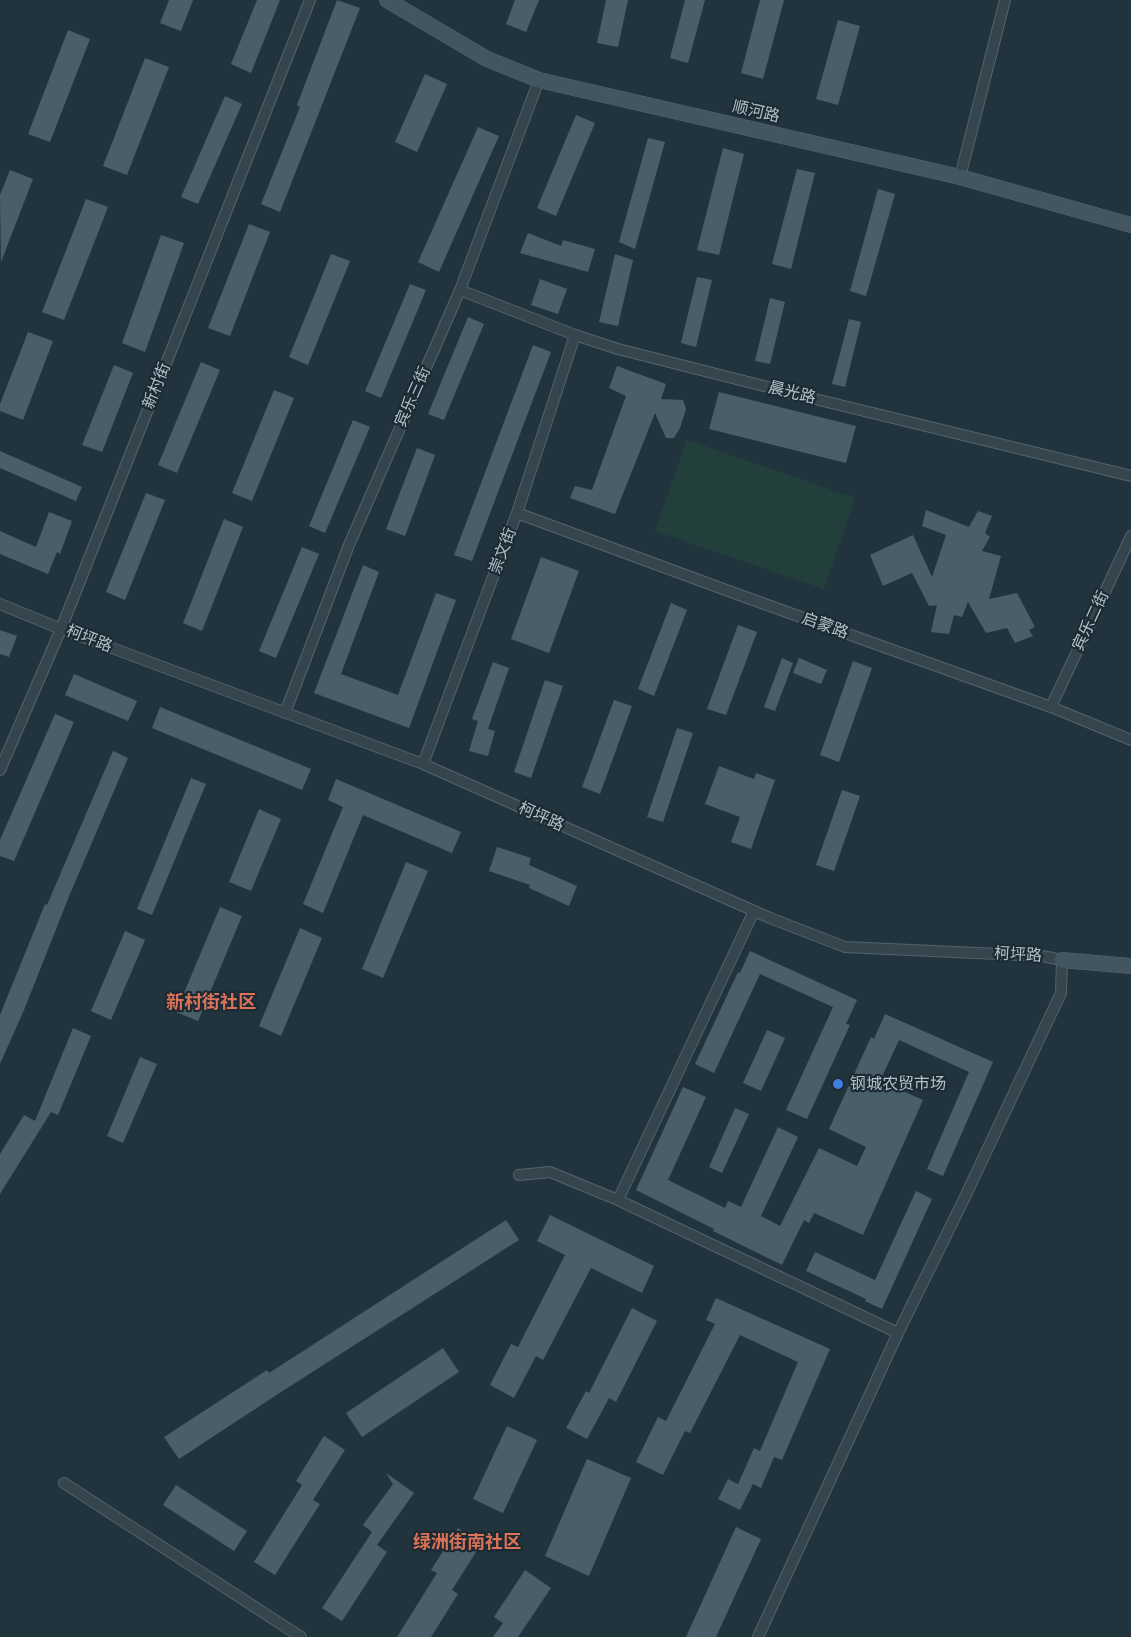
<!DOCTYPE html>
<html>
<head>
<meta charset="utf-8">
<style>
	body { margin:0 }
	canvas { display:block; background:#21343e }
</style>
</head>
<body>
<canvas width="1131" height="1637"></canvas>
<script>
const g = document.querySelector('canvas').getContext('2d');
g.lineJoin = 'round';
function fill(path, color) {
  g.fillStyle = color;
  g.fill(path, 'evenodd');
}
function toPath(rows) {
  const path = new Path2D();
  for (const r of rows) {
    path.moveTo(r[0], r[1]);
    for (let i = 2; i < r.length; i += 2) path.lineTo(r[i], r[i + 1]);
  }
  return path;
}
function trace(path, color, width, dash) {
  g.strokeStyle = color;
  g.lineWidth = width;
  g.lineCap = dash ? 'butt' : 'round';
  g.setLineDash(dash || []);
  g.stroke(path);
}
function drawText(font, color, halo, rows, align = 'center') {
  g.font = font + ' Rubik,"Noto Sans SC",sans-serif';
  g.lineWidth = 4.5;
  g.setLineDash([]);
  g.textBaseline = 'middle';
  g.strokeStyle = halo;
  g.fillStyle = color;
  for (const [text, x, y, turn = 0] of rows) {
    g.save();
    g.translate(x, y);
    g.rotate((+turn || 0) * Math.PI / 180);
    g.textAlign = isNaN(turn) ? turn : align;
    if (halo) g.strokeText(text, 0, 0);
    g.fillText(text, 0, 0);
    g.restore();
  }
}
const green = toPath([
	[687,440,855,498,824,589,655,531]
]);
const building = toPath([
	[169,0,193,0,181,31,160,23],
	[257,0,280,0,251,73,231,64],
	[337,0,360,8,280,212,261,204,300,107,297,105],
	[515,0,539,0,526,32,506,24],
	[606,0,628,0,618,47,597,43],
	[685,0,705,0,688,63,670,58],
	[760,0,784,0,763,79,741,73],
	[838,20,860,26,838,105,816,99],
	[68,30,90,39,50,142,28,134],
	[145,58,169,67,127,175,103,166],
	[425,74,447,84,417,152,395,142],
	[225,96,242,104,198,204,181,197],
	[576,115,595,123,556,216,537,208],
	[478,127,499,136,439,272,418,262],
	[648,138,665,142,635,249,619,242],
	[723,148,744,154,719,255,697,250],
	[797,169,815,173,791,269,772,264],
	[10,170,33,179,1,262,0,195],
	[878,189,895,194,866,296,850,291],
	[86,199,108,207,64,320,42,312],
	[249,224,270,232,230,336,208,328],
	[528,233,561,246,563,240,595,249,588,272,520,253],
	[161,235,184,243,145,352,122,343],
	[331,254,350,261,308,365,289,357],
	[615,254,633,260,618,326,599,322],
	[697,277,712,280,696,347,681,343],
	[540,279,567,289,558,314,531,305],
	[410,284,426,290,381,398,365,391],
	[770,298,785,302,770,364,755,361],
	[468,317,484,324,444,420,428,414],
	[849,319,861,322,845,387,832,384],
	[28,332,53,341,23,420,0,411,0,404],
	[533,345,551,352,472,561,454,555],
	[201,362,220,370,177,473,158,465],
	[114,365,133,373,102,452,82,445],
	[617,366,666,384,661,399,683,400,686,409,680,428,674,438,666,438,655,413,615,514,570,498,575,486,592,490,626,396,609,388],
	[274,390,294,398,252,501,232,493],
	[719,392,856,426,846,463,709,429],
	[353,420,370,427,325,533,309,526],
	[417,448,435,455,405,536,386,529],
	[0,451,82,487,76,501,0,468],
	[146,493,165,500,125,600,106,592],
	[926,510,969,527,978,511,992,516,985,533,990,537,982,551,1001,556,989,599,1017,593,1035,627,1029,630,1033,636,1015,643,1007,628,986,633,968,602,962,617,954,615,949,634,931,632,937,605,929,606,912,573,883,586,870,555,913,535,932,577,946,535,922,526],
	[49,512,72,521,60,554,57,552,48,574,0,554,0,531,36,547],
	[224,519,243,527,202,631,183,623],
	[302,547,319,554,276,658,259,651],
	[541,557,579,571,549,653,511,639],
	[363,565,379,572,341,674,398,695,436,593,456,600,409,728,314,693],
	[671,603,687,610,654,696,638,689],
	[738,625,757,632,726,715,707,709],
	[0,630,17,636,9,657,0,654],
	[782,658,793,663,775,711,764,707],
	[799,658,827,670,821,684,793,673],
	[853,661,872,668,839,762,820,755],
	[493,662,509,668,488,729,495,731,488,756,469,751,478,721,472,719],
	[74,674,137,701,128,721,65,695],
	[545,680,563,686,531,778,514,772],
	[614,700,632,706,600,794,582,787],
	[160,707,311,769,302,790,152,728],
	[55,714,74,722,14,861,0,856,0,840],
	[677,728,693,733,663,822,647,817],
	[113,751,128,758,70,894,24,1010,0,1064,0,1015,45,904,47,905],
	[719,766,754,779,756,773,775,780,751,849,731,842,740,817,705,804],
	[191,778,206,784,152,915,137,909],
	[336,779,461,832,452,853,363,815,323,913,303,904,343,807,328,800],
	[842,790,860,796,834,871,816,865],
	[259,809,281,819,251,891,229,882],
	[497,847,531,858,529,865,577,886,569,906,529,888,530,885,489,871],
	[406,862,428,871,383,978,362,969],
	[220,907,242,916,198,1021,176,1012],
	[300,928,322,938,281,1036,259,1026],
	[125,931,145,940,111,1020,91,1011],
	[750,951,857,1000,846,1024,850,1025,807,1119,786,1110,833,1007,760,974,714,1073,695,1064,738,972,740,973],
	[885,1014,993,1062,943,1176,927,1169,969,1072,899,1040,880,1081,923,1100,863,1235,814,1213,809,1223,804,1220,782,1265,713,1231,714,1229,636,1190,683,1087,706,1097,668,1180,725,1208,728,1201,741,1207,778,1127,798,1137,761,1216,780,1226,819,1148,857,1166,866,1147,829,1129,871,1037,874,1039],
	[73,1028,91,1036,58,1115,51,1112,0,1194,0,1154,24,1115,35,1121],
	[767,1030,785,1038,761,1091,743,1083],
	[140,1057,157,1064,123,1143,107,1136],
	[735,1108,749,1114,722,1173,709,1167],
	[916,1191,932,1199,882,1309,865,1301,866,1299,806,1271,815,1252,875,1280],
	[550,1215,654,1266,642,1293,591,1268,543,1360,536,1356,514,1398,490,1385,511,1344,518,1347,565,1255,537,1241],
	[506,1220,519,1240,281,1392,179,1459,164,1437,267,1370,269,1373],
	[716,1298,830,1349,782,1460,774,1457,761,1488,753,1484,740,1510,718,1499,728,1479,738,1484,754,1448,760,1451,798,1362,740,1335,690,1433,685,1431,663,1475,636,1462,658,1417,666,1421,715,1324,706,1320],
	[632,1308,657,1321,616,1402,609,1398,587,1439,566,1428,586,1391,589,1393],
	[443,1348,459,1372,362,1437,346,1413],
	[507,1426,537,1440,503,1513,473,1499],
	[324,1436,345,1450,313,1500,320,1504,275,1575,254,1562,302,1485,296,1481],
	[587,1459,631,1478,589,1576,545,1556],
	[386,1473,414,1493,377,1545,387,1552,342,1621,322,1608,372,1532,363,1525,393,1484],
	[176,1485,247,1531,234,1551,163,1505],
	[736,1527,761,1539,716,1637,686,1637],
	[458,1528,481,1544,452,1590,458,1594,431,1637,397,1637,437,1573,431,1570],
	[525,1570,551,1588,518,1637,493,1637,503,1623,494,1617]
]);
const street = toPath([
	[960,177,1005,0],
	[460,290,575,335,618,349,815,399,1131,476],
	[517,513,734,593,1051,707,1131,740],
	[0,604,61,629,423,764,770,918,845,947,1042,956,1062,960,1061,993,964,1199,898,1333,758,1637],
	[1051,707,1131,536],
	[285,713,349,545,460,290,539,80],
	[423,764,517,513,575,335],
	[0,770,61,629,310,0],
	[519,1175,550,1172,618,1200,898,1333],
	[618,1200,754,911],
	[64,1483,301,1637]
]);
const secondary = toPath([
	[387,0,487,59,539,80,960,177,1131,225],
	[1062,960,1131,966]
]);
const markers = [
	[838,1084,6,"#3f7fe0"]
];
const streetNames = [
	["顺河路",756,112,13],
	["新村街",157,386,-68],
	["晨光路",792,393,14],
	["宾乐三街",413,397,-66],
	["崇文街",503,551,-69],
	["宾乐二街",1091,621,-65],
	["启蒙路",825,626,20],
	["柯坪路",89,639,21],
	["柯坪路",541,817,24],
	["柯坪路",1018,955,3]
];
const poiNames = [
	["钢城农贸市场",850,1084]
];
const neighbourhoodNames = [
	["新村街社区",211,1003],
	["绿洲街南社区",467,1543]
];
fill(green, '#233f3b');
fill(building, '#4a5e69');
trace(street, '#54636c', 12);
trace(secondary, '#54636c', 16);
trace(street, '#35454e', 10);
trace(secondary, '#435561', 15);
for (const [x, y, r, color] of markers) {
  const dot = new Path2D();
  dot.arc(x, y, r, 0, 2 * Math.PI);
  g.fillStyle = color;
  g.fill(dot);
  trace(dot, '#1b2a33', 2);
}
drawText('16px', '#b1c0c9', '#1b2a33', streetNames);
drawText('16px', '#b1c0c9', '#1b2a33', poiNames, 'left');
drawText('bold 18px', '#dc7359', '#1b2a33', neighbourhoodNames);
</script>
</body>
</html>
